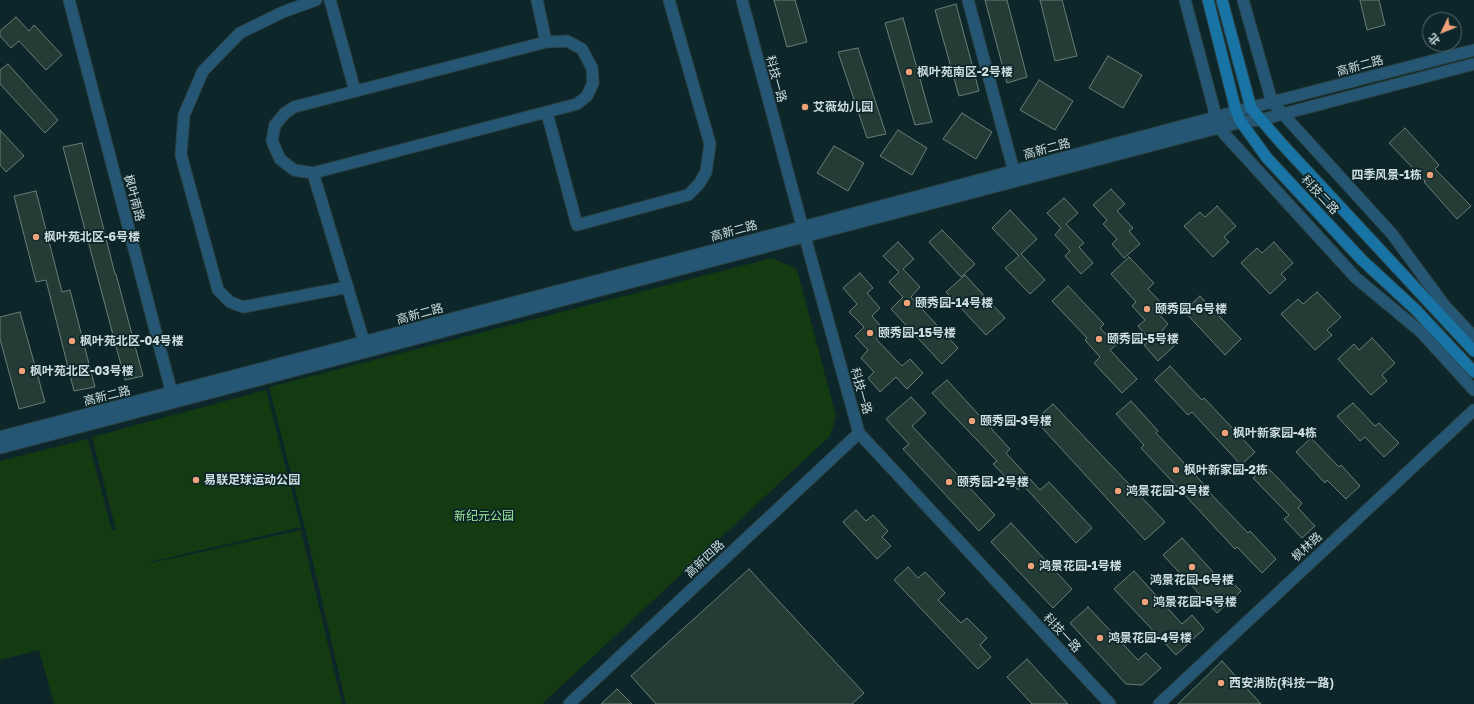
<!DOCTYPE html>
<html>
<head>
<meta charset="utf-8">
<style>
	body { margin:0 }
	#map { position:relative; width:1474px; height:704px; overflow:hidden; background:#0c2629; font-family:"Golos Text","Noto Sans SC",sans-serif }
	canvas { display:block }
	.north { position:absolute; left:1422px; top:12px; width:40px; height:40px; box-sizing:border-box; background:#0c2629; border:1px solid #5a6f72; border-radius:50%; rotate:227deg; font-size:11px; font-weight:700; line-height:16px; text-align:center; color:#cedddf }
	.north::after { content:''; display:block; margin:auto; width:14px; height:18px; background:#f0a27a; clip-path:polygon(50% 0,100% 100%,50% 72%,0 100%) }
</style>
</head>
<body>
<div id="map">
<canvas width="1474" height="704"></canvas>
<div class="north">北</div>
</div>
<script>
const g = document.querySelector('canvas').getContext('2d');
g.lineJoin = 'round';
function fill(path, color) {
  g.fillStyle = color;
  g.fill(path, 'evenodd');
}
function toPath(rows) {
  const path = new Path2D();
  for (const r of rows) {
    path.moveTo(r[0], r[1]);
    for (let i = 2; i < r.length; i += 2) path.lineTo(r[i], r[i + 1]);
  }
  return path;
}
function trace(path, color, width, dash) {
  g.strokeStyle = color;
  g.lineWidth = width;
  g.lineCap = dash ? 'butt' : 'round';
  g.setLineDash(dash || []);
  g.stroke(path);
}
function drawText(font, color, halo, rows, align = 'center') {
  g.font = font + ' "Golos Text","Noto Sans SC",sans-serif';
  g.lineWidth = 3.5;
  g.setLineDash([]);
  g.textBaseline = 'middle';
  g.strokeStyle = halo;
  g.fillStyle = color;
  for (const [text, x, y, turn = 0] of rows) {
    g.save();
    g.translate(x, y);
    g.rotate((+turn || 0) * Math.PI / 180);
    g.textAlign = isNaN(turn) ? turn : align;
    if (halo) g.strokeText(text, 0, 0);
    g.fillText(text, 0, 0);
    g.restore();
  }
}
const green = toPath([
	[772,258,797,269,836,416,830,436,542,704,346,704,305,528,269,387],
	[266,390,301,527,150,562,151,563,301,530,342,704,54,704,39,650,0,660,0,461,88,439,112,531,120,529,116,530,92,437]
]);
const building = toPath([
	[774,0,795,0,807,42,787,47,774,0],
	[985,0,1007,0,1027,77,1007,83,985,0],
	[1040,0,1062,0,1077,56,1055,61,1040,0],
	[1360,0,1379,0,1385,25,1367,30,1360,0],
	[956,4,979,91,959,96,935,10,956,4],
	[16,17,29,31,34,25,62,55,46,70,19,41,11,48,0,36,0,31,16,17],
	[903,18,932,122,915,125,885,23,903,18],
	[858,48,886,134,867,138,838,52,858,48],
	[1108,56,1142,75,1123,108,1089,88,1108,56],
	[8,64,58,120,45,133,0,84,0,70,8,64],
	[1039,80,1073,101,1055,130,1020,110,1039,80],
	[962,113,992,132,976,159,943,139,962,113],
	[1405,128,1439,165,1435,169,1471,206,1457,219,1424,182,1425,181,1389,143,1405,128],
	[0,130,24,156,6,172,0,165,0,130],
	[898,130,927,148,912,175,880,156,898,130],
	[82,143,115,274,116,274,143,376,125,380,63,147,82,143],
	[834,146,864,163,848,191,817,173,834,146],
	[1111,189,1125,204,1117,211,1133,228,1129,231,1140,244,1124,258,1112,244,1117,239,1103,224,1107,220,1093,205,1111,189],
	[36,191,62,292,70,290,95,387,74,391,46,280,36,282,14,196,36,191],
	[1064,198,1078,213,1066,224,1084,243,1079,247,1093,263,1081,274,1065,256,1070,251,1055,235,1061,228,1047,213,1064,198],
	[1217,206,1236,226,1224,237,1229,242,1213,257,1184,226,1200,212,1205,217,1217,206],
	[1010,210,1037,239,1021,254,1045,280,1030,294,1005,268,1019,256,992,228,1010,210],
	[942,230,975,264,961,277,929,242,942,230],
	[898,242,914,259,903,269,920,287,911,297,958,348,942,364,891,309,903,297,889,282,899,272,883,256,898,242],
	[1274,242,1293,263,1281,274,1286,279,1270,294,1241,263,1257,248,1262,253,1274,242],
	[1129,257,1154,283,1148,289,1163,305,1156,311,1168,324,1162,331,1175,345,1158,361,1144,345,1150,340,1138,326,1145,320,1132,306,1136,302,1111,274,1129,257],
	[860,273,873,288,867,293,880,308,872,316,885,331,876,339,902,366,910,359,923,373,907,389,896,377,880,392,868,378,874,372,861,358,868,350,855,336,864,327,849,312,857,304,843,288,860,273],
	[965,275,1005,318,986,335,946,292,965,275],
	[1068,286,1104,324,1100,328,1116,345,1110,350,1137,379,1122,393,1094,363,1100,357,1085,340,1087,338,1052,301,1068,286],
	[1317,292,1341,317,1327,330,1332,335,1315,350,1281,314,1298,299,1303,304,1317,292],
	[1200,296,1241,339,1225,355,1184,311,1200,296],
	[20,312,45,402,19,409,0,339,0,317,20,312],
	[1372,338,1395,363,1382,375,1387,381,1371,395,1338,359,1354,344,1359,350,1372,338],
	[1170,366,1202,400,1204,398,1255,452,1241,465,1192,412,1188,415,1155,380,1170,366],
	[947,380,1010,449,1006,453,1040,490,1049,482,1092,528,1076,543,1023,485,1018,490,993,464,997,461,932,393,947,380],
	[911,397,926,413,912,426,995,515,979,531,903,449,909,444,886,419,911,397],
	[1131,401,1158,431,1156,433,1211,492,1210,493,1248,533,1250,531,1276,559,1262,573,1237,547,1235,549,1141,448,1144,445,1116,414,1131,401],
	[1353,403,1375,426,1379,423,1399,443,1384,457,1365,437,1360,441,1337,416,1353,403],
	[1053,404,1165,522,1145,540,1035,420,1053,404],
	[1311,438,1339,467,1341,465,1360,486,1346,499,1327,480,1325,483,1296,452,1311,438],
	[1266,466,1302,503,1298,508,1315,526,1302,538,1284,519,1289,515,1253,478,1266,466],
	[856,510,866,521,873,515,888,531,882,537,891,546,877,559,843,522,856,510],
	[1011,523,1072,589,1053,608,991,542,1011,523],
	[1182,538,1224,584,1229,579,1241,591,1217,613,1163,555,1182,538],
	[908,567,918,578,925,572,945,593,938,600,961,623,967,618,987,638,980,645,991,657,978,669,894,580,908,567],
	[749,569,864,693,852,704,656,704,631,676,749,569],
	[1134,571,1182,624,1192,615,1204,629,1176,655,1114,589,1134,571],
	[1088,607,1138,660,1146,653,1161,668,1142,685,1126,684,1070,623,1088,607],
	[1027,659,1068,704,1032,704,1007,677,1027,659],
	[1222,661,1261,704,1178,704,1222,661],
	[617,689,632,704,601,704,617,689]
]);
const minor = toPath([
	[316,0,283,12,240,33,203,71,184,115,181,155,218,290,230,302,243,307,348,287],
	[330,0,355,91],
	[537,0,546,42],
	[968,0,1016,179],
	[567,41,582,49,592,68,593,83,587,96,577,104,313,173,294,170,280,159,272,141,275,125,285,113,294,107,546,42,567,41],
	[547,113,577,225,688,195,699,184,706,172,710,144,669,0],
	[313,173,364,342]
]);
const tertiary = toPath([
	[69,0,173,398],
	[742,0,805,237,859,433,1110,704],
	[1185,0,1219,128,1356,278,1421,332,1474,390],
	[1243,0,1272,102,1392,234,1445,306,1474,337],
	[0,437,825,221,1272,102,1474,50],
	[0,448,1241,122,1260,120,1474,64],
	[569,704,859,433],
	[1159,704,1474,410]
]);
const secondary = toPath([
	[1208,0,1236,111,1241,122,1267,158,1362,260,1415,309,1474,372],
	[1222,0,1251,108,1282,144,1474,351]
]);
const markers = [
	[909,72,4,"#f0a27a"],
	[805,107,4,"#f0a27a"],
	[1430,175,4,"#f0a27a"],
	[36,237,4,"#f0a27a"],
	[907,303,4,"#f0a27a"],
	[1147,309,4,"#f0a27a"],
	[870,333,4,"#f0a27a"],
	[1099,339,4,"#f0a27a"],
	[72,341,4,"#f0a27a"],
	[22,371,4,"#f0a27a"],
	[972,421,4,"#f0a27a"],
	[1225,433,4,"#f0a27a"],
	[1176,470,4,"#f0a27a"],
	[196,480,4,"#f0a27a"],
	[949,482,4,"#f0a27a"],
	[1118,491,4,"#f0a27a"],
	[1031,566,4,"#f0a27a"],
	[1192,567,4,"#f0a27a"],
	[1145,602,4,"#f0a27a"],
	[1100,638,4,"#f0a27a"],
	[1221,683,4,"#f0a27a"]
];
const streetNames = [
	["高新二路",1360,66,-15],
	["科技一路",776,79,75],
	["高新二路",1047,149,-15],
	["科技二路",1320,195,47],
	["枫叶南路",134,198,75],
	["高新二路",734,231,-15],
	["高新二路",420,314,-15],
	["科技一路",861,391,74],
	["高新二路",107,396,-14],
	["枫林路",1307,547,-43],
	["高新四路",705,559,-43],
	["科技一路",1062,633,47]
];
const poiNames = [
	["枫叶苑南区-2号楼",917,72],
	["艾薇幼儿园",813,107],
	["四季风景-1栋",1422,175,"right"],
	["枫叶苑北区-6号楼",44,237],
	["颐秀园-14号楼",915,303],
	["颐秀园-6号楼",1155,309],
	["颐秀园-15号楼",878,333],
	["颐秀园-5号楼",1107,339],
	["枫叶苑北区-04号楼",80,341],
	["枫叶苑北区-03号楼",30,371],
	["颐秀园-3号楼",980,421],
	["枫叶新家园-4栋",1233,433],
	["枫叶新家园-2栋",1184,470],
	["易联足球运动公园",204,480],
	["颐秀园-2号楼",957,482],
	["鸿景花园-3号楼",1126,491],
	["鸿景花园-1号楼",1039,566],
	["鸿景花园-6号楼",1192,580,"center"],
	["鸿景花园-5号楼",1153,602],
	["鸿景花园-4号楼",1108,638],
	["西安消防(科技一路)",1229,683]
];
const parkNames = [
	["新纪元公园",484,516]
];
fill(green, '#133a11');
fill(building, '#243c35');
trace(building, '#668078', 1);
trace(minor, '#2b4346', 13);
trace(tertiary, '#2b4346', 13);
trace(secondary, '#2b4346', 13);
trace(minor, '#255775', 11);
trace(tertiary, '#255775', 11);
trace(secondary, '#1874a4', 11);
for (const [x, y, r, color] of markers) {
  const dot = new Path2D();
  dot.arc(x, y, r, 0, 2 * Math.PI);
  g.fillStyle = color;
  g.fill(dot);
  trace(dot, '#0c2629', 1.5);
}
drawText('12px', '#cedddf', '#0c2629', streetNames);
drawText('bold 12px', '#cedddf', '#0c2629', poiNames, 'left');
drawText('12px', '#9fea99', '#0c2629', parkNames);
</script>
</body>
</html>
